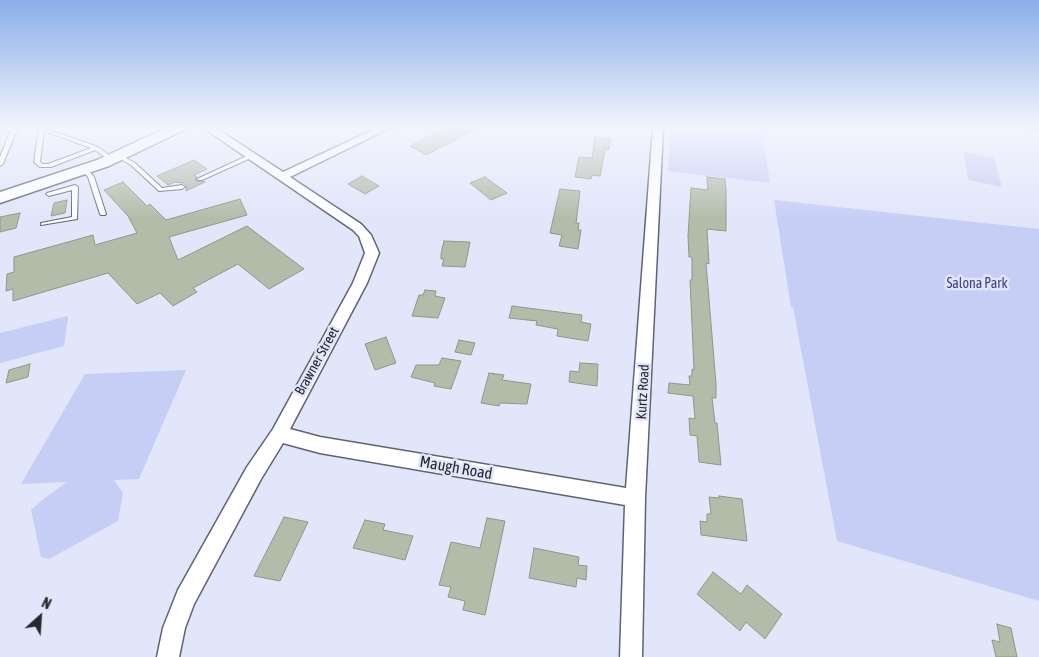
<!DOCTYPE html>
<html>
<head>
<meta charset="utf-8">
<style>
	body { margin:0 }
	#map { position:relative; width:1039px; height:657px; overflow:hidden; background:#e2e6fa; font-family:"Asap Condensed",sans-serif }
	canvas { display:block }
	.north { position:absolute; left:15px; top:592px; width:50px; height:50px; -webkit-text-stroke:4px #e2e6fa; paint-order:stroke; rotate:26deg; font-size:14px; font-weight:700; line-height:20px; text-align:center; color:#26272f }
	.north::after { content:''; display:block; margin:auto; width:18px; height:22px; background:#26272f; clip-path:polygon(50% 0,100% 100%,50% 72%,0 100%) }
</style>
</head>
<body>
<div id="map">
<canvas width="1039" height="657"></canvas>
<div class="north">N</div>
</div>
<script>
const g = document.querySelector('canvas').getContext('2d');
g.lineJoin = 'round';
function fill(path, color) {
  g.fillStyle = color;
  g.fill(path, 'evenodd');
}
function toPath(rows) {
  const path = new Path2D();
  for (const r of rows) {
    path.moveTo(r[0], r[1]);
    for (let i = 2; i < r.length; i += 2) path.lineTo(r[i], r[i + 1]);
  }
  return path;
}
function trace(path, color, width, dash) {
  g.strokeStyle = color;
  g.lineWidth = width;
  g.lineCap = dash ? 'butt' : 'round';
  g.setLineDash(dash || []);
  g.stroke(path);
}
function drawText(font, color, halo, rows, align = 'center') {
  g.font = font + ' "Asap Condensed",sans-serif';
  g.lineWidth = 5;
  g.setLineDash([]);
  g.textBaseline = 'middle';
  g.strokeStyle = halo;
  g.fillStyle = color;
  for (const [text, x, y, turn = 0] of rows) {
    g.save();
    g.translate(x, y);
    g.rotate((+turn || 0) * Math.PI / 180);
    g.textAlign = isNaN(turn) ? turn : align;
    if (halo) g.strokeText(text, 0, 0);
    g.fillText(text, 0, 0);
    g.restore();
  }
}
const green = toPath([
	[670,127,761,127,770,183,668,171],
	[963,152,994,158,1002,187,968,180],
	[774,200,1039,229,1039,601,837,541,793,307,791,307],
	[68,316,64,346,0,363,0,333],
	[186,370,139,479,114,480,123,493,118,521,49,559,41,557,31,510,46,497,67,482,21,484,85,374]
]);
const stream = toPath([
	[1031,127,1039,131]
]);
const building = toPath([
	[449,127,480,127,426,155,410,146,449,127],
	[595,137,611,139,609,150,605,150,600,176,592,175,591,179,575,177,579,157,592,158,595,137],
	[194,160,207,169,194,175,197,177,195,179,197,181,205,182,186,191,187,186,183,183,175,182,168,185,157,176,194,160],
	[362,176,379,186,365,194,348,184,362,176],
	[485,177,507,193,491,200,470,183,485,177],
	[707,177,725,179,726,191,726,231,707,229,709,264,706,263,716,384,716,398,712,398,715,423,717,423,721,465,699,462,697,436,690,435,689,418,695,419,693,396,668,393,669,383,690,385,689,376,692,376,692,369,694,370,690,280,692,280,692,257,689,257,688,236,691,188,708,190,707,177],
	[123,182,147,206,150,204,166,220,240,199,247,215,169,237,178,260,247,226,304,269,269,289,238,264,193,288,197,292,173,306,160,293,137,304,108,273,13,301,13,289,6,291,7,274,14,272,14,257,93,235,95,245,137,233,128,216,104,190,123,182],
	[560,189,580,191,576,223,579,223,578,230,581,230,578,249,559,246,562,235,550,233,560,189],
	[67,200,65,213,51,216,54,203,67,200],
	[20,213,16,228,0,232,0,217,20,213],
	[444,241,470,242,465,267,442,266,444,259,441,259,441,254,444,241],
	[425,290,436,291,435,296,445,298,438,318,412,316,419,295,423,295,425,290],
	[512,306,582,315,581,322,591,324,588,341,557,336,558,329,536,325,537,321,509,318,512,306],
	[386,337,396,363,375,370,365,344,386,337],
	[459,340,475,343,471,355,455,352,459,340],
	[442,358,461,361,451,389,434,386,435,383,411,377,416,365,439,365,442,358],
	[580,363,598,364,597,386,569,382,570,371,579,372,580,363],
	[30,364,28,377,6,383,9,370,30,364],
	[489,373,504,375,502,380,531,384,527,404,500,403,499,406,481,403,489,373],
	[719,496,742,499,747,541,701,535,700,521,707,522,707,514,711,514,709,497,719,498,719,496],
	[284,517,308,522,280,581,254,576,284,517],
	[487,518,505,521,485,615,463,610,465,601,448,597,451,587,439,585,451,542,480,548,487,518],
	[365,520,385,524,383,530,413,536,405,560,353,548,365,520],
	[534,548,579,557,578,565,587,566,586,580,577,578,576,587,529,578,534,548],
	[713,572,741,594,747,585,782,614,765,639,746,622,740,631,697,594,713,572],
	[997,624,1011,628,1017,657,996,657,992,640,1000,642,997,624]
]);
const service = toPath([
	[12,127,18,127,3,164,0,166,0,157,12,127],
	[41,127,98,147,114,159,109,160,95,150,51,167,40,167,34,162,39,128,41,127],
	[44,131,91,148,48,164,43,164,40,162,44,131],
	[119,154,135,163,162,188,182,185,185,187,182,189,159,191,131,165,117,157,116,156,119,154],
	[251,154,254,156,253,157,202,180,198,180,197,179,251,154],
	[85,168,87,169,94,177,106,214,105,215,101,215,100,214,88,177,82,170,85,168],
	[75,185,78,187,77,219,41,225,41,223,72,217,72,190,49,196,46,194,47,193,75,185]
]);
const minor = toPath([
	[202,127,214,127,283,172,379,127,392,127,290,177,361,224,371,235,379,253,367,283,290,429,320,437,626,488,653,127,663,127,645,498,642,657,620,657,625,505,320,453,283,443,261,479,194,604,185,628,179,657,157,657,163,628,178,590,247,467,273,429,353,283,365,253,359,236,353,230,202,127]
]);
const secondary = toPath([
	[168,127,186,127,184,130,109,166,0,203,0,192,97,160,168,127]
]);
const parkNames = [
	["Salona Park",977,284]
];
const streetNames = [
	["Brawner Street",317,361,-61],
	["Kurtz Road",643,392,-87]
];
const nearStreetnames = [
	["Maugh Road",456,468,10]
];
fill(green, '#c7cef5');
trace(stream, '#7880b1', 3);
fill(building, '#b3bca9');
trace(building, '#8f9886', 1);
trace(service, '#5f6374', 2);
trace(minor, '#5f6374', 3);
trace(secondary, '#5f6374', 3);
fill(service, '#fff');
fill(minor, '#fff');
fill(secondary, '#fff');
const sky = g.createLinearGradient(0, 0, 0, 219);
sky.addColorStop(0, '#89aee8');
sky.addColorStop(0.58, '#f2f4fd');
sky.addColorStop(1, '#f2f4fd00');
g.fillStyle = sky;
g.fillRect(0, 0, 1039, 219);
drawText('14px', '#3b3f8e', '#e2e6fa', parkNames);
drawText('14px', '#26272f', '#e2e6fa', streetNames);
drawText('16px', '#26272f', '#e2e6fa', nearStreetnames);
</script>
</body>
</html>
